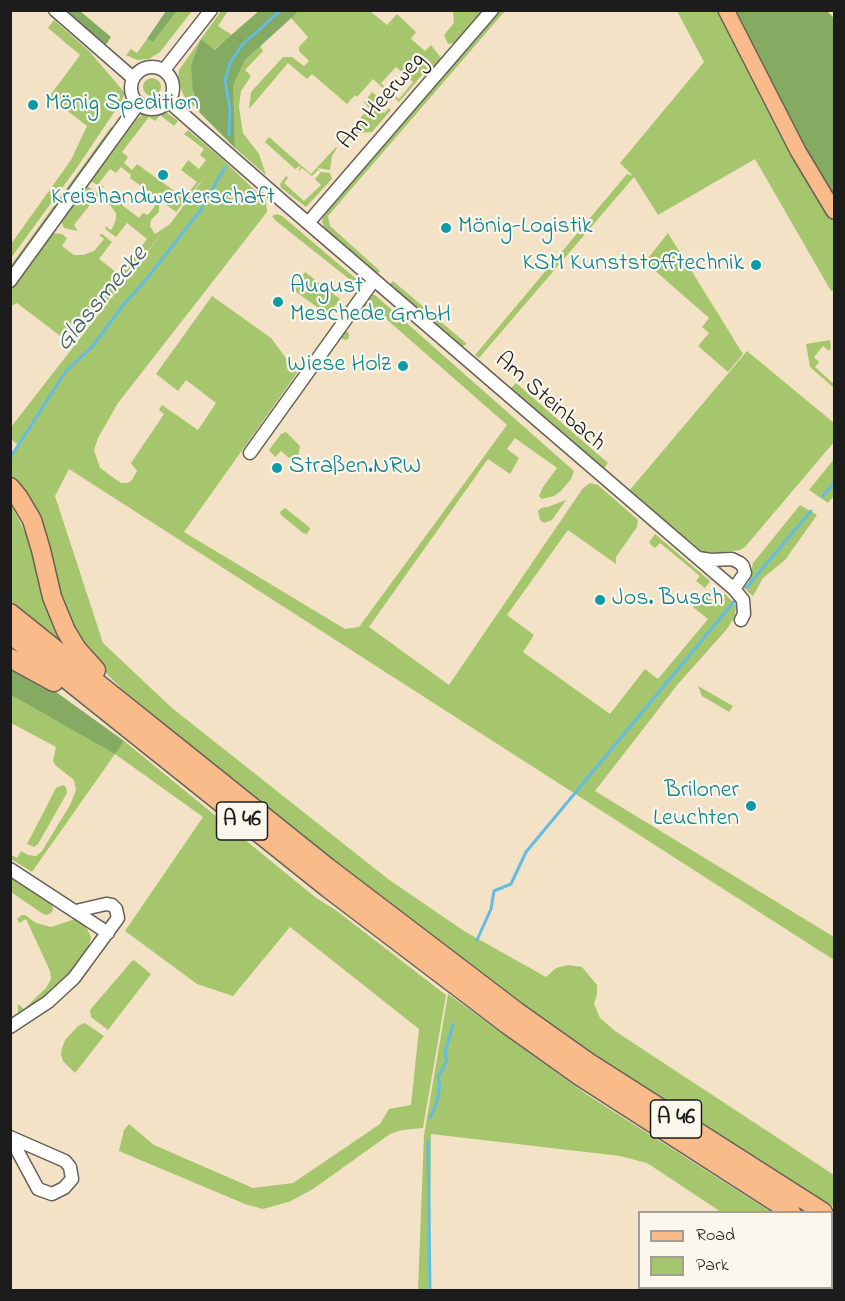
<!DOCTYPE html>
<html>
<head>
<meta charset="utf-8">
<style>
	body { margin:0 }
	#map { position:relative; width:845px; height:1301px; overflow:hidden; background:#f3e2c5; font-family:"Indie Flower",sans-serif }
	canvas { display:block }
	.frame { position:absolute; inset:0; border:12px solid #1c1c1c; pointer-events:none }
	.legend { position:absolute; left:638px; top:1211px; width:195px; height:78px; box-sizing:border-box; background:#fbf7ec; border:2px solid #a29f99; margin:0; padding:8px 10px; list-style:none; font-size:18px; color:#1c1c1c }
	.legend li { display:flex; align-items:center; gap:12px; height:30px }
	.legend b { width:30px; border:2px solid #a29f99 }
</style>
</head>
<body>
<div id="map">
<canvas width="845" height="1301"></canvas>
<div class="frame"></div>
<ul class="legend">
<li><b style="height:8px;background:#fabb8b"></b>Road</li>
<li><b style="height:16px;background:#a6c66e"></b>Park</li>
</ul>
</div>
<script>
const g = document.querySelector('canvas').getContext('2d');
g.lineJoin = 'round';
function fill(path, color) {
  g.fillStyle = color;
  g.fill(path, 'evenodd');
}
function toPath(rows) {
  const path = new Path2D();
  for (const r of rows) {
    if (r.length === 3) {
      path.moveTo(r[0] + r[2], r[1]);
      path.arc(r[0], r[1], r[2], 0, 2 * Math.PI);
      continue;
    }
    path.moveTo(r[0], r[1]);
    for (let i = 2; i < r.length; i += 2) path.lineTo(r[i], r[i + 1]);
  }
  return path;
}
function trace(path, color, width, dash) {
  g.strokeStyle = color;
  g.lineWidth = width;
  g.lineCap = dash ? 'butt' : 'round';
  g.setLineDash(dash || []);
  g.stroke(path);
}
function drawText(font, color, halo, rows, align = 'center') {
  g.font = font + ' "Indie Flower",sans-serif';
  g.lineWidth = 4.5;
  g.setLineDash([]);
  g.textBaseline = 'middle';
  g.strokeStyle = halo;
  g.fillStyle = color;
  for (const [text, x, y, turn = 0] of rows) {
    g.save();
    g.translate(x, y);
    g.rotate((+turn || 0) * Math.PI / 180);
    g.textAlign = isNaN(turn) ? turn : align;
    if (halo) g.strokeText(text, 0, 0);
    g.fillText(text, 0, 0);
    g.restore();
  }
}
const green = toPath([
	[177,11,192,11,160,52,149,59,137,60,126,55,131,49,137,53,147,39,153,42],
	[221,11,228,11,218,26,232,35,213,50,201,40,193,91,200,113,184,96,181,89,178,78,179,70],
	[299,11,370,11,387,25,397,14,416,32,411,39,425,51,431,45,441,58,431,70,428,68,399,102,393,96,394,95,399,99,413,82,396,67,381,83,386,88,385,90,373,79,357,97,355,95,347,104,312,74,307,79,288,63,249,109,251,92,283,57,292,57,304,66,309,61,299,51,299,47,308,37,291,18],
	[453,11,482,11,454,43,448,44,444,35,454,23],
	[498,11,505,11,328,216,330,226,380,271,378,273,375,273,325,229,322,222,324,213],
	[677,11,721,11,808,179,834,219,834,290,831,291,755,159,658,215,634,177,479,358,475,355,627,174,633,176,620,163,704,62],
	[54,20,89,51,125,93,121,102,76,169,11,258,11,244,71,160,87,126,49,97,80,55,48,28],
	[260,46,263,51,245,70,251,76,241,91,239,107,243,133,259,154,266,175,235,148,232,85,245,60],
	[152,87,9],
	[372,92,378,97,373,103,384,113,389,108,391,110,372,132,356,133,343,142,341,140,369,108,364,102],
	[154,111,166,112,178,121,174,126,160,115,155,121,149,117,122,152,128,157,124,163,132,170,137,164,184,198,197,182,181,170,188,160,199,169,206,160,200,155,204,149,184,134,188,130,220,157,266,201,267,212,118,403,98,438,94,450,100,468,121,483,128,483,132,480,137,471,131,463,164,414,159,410,162,405,198,430,216,403,186,380,178,391,156,374,212,296,271,338,297,373,184,532,345,629,359,627,507,425,368,303,346,330,349,334,349,338,346,340,342,339,340,336,370,294,375,295,574,471,571,479,561,491,554,496,542,499,539,496,543,487,557,468,515,438,507,449,519,458,510,474,488,459,369,627,449,685,583,488,590,483,598,485,638,520,637,527,616,557,616,564,568,530,507,615,534,635,523,652,610,714,645,669,658,679,708,619,693,607,706,595,716,603,725,594,736,605,735,616,727,629,678,684,595,791,834,937,834,960,69,469,55,496,103,643,172,708,388,879,464,931,546,977,556,968,568,965,582,967,597,985,597,994,594,1004,600,1018,615,1031,834,1175,834,1207,767,1168,609,1065,466,963,336,864,123,690,96,663,73,632,62,598,45,529,28,496,11,478,11,450,13,452,18,445,11,439,11,427,166,228,72,345,17,303,11,306,10,288,53,233,62,234,67,238,62,246,74,255,83,255,94,251,104,239,99,235,102,234,112,242,99,259,120,275,147,239,127,223,116,237,106,230,105,226,111,230,113,227,116,219,116,213,110,205,102,201,93,202,89,206,74,225,78,231,64,228,61,221,87,186,103,197,106,197,111,202,119,195,115,189,125,200,122,205,139,218,143,213,148,215,157,203,159,205,159,212,151,220,150,226,155,234,170,224,206,175,176,212,130,178,131,175,121,167,116,173,110,169,99,183,104,187,100,187,91,181,137,119,143,114],
	[111,127,112,128,94,159,11,272,11,265],
	[269,137,311,174,336,147,337,148,332,156,330,170,317,168,321,172,330,173,332,179,306,207,281,188,280,184,286,176,288,178,284,183,304,201,321,185,315,179,321,172,318,170,312,176,302,168,298,172,301,165,295,169,265,142],
	[277,214,282,216,360,282,358,286,276,221,272,216],
	[668,233,743,354,728,372,698,346,709,333,702,327,709,318,645,262],
	[305,272,340,299,328,315,292,289],
	[393,281,467,344,461,347,426,317,389,285],
	[830,340,831,347,829,351,823,346,814,357,819,362,815,367,834,384,834,388,810,367,806,344],
	[747,351,834,423,834,442,745,547,740,550,717,553,703,552,629,491],
	[516,383,608,463,603,470,510,389],
	[286,432,300,446,298,457,294,462,281,451,275,457,269,450,281,434],
	[834,459,834,496,828,503,809,490],
	[566,500,552,520,544,523,540,520,538,511,541,508,548,507],
	[10,503,32,545,68,649,11,601],
	[800,505,817,515,785,560,763,578,753,596,747,591,753,563],
	[285,508,309,527,310,529,307,534,303,533,281,515,280,512],
	[655,534,710,581,705,588,696,581,700,576,660,543,655,548,651,545,649,542],
	[698,686,733,706,729,712,702,696],
	[11,695,114,753,124,741,315,897,337,911,446,995,423,1128,402,1130,390,1134,313,1189,291,1201,263,1209,245,1204,119,1151,124,1130,129,1124,154,1145,253,1188,293,1183,380,1124,389,1109,411,1105,419,1029,290,927,233,996,197,984,125,931,203,817,115,754,32,872,11,859,10,854,17,858,21,851,28,855,36,856,42,851,70,805,76,790,74,780,55,765,53,761,56,747,11,723],
	[63,785,66,787,67,793,38,844,34,847,27,844,56,788],
	[11,877,52,904,53,909,52,912,47,915,43,914,11,892],
	[22,915,25,915,36,923,51,927,75,919,86,927,91,937,88,949,71,972,44,997,18,1014,18,1004,24,1009,46,988,51,979,50,971,26,919,19,923,17,919],
	[134,960,151,974,108,1030,91,1017,90,1010,131,962],
	[448,994,586,1094,771,1212,721,1212,647,1163,620,1156,431,1134,430,1290,418,1290,424,1135],
	[85,1023,104,1036,75,1073,63,1061,61,1054,62,1048,65,1040,78,1026]
]);
const forest = toPath([
	[260,10,299,11,245,60,233,85,235,148,200,113,193,91,191,66,201,39,214,50],
	[64,11,80,11,111,37,105,46],
	[166,11,177,11,153,42,147,39],
	[733,11,827,11,834,18,834,199,809,160],
	[10,669,52,689,124,741,115,754,11,695]
]);
const stream = toPath([
	[229,135,230,109,225,80,230,63,242,45,281,10],
	[10,458,66,371,92,347,124,304,145,281,200,211,225,167],
	[823,496,834,483],
	[746,588,811,511],
	[477,940,491,909,494,891,511,884,526,852,737,598],
	[430,1118,436,1105,440,1086,438,1078,447,1060,445,1053,453,1024],
	[428,1141,430,1290]
]);
const minor = toPath([
	[55,10,133,78],
	[152,88,21],
	[164,70,211,10],
	[168,101,280,199,734,589,743,600,744,614,741,620],
	[308,223,492,10],
	[10,281,139,103],
	[250,453,374,280],
	[698,558,711,560,732,559,740,563,743,566,745,573,734,589],
	[10,869,108,933],
	[10,1027,48,1002,74,978,118,918,116,909,112,905,106,904,76,911],
	[10,1137,65,1161,70,1167,72,1179,64,1188,52,1194,38,1189,10,1137]
]);
const major = toPath([
	[726,10,798,151,834,211]
]);
const highway = toPath([
	[10,487,19,498,32,520,41,550,52,597,66,631,77,649,96,670],
	[10,613,327,867,516,1011,588,1062,823,1212],
	[10,634,329,889,508,1025,581,1077,791,1212],
	[10,658,54,682],
	[832,1237,834,1238]
]);
const markers = [
	[33,105,6,"#0f9aa8"],
	[163,175,6,"#0f9aa8"],
	[446,228,6,"#0f9aa8"],
	[756,265,6,"#0f9aa8"],
	[278,302,6,"#0f9aa8"],
	[403,366,6,"#0f9aa8"],
	[277,468,6,"#0f9aa8"],
	[600,600,6,"#0f9aa8"],
	[751,806,6,"#0f9aa8"]
];
const shields = [
	[242,821,51],
	[676,1119,51]
];
const shieldNames = [
	["A 46",242,821],
	["A 46",676,1119]
];
const streetNames = [
	["Am Heerweg",383,102,-49],
	["Am Steinbach",549,403,41]
];
const cultureNames = [
	["Mönig Spedition",45,105],
	["Kreishandwerkerschaft",163,199,"center"],
	["Mönig-Logistik",458,228],
	["KSM Kunststofftechnik",744,265,"right"],
	["August",290,288],
	["Meschede GmbH",290,316],
	["Wiese Holz",391,366,"right"],
	["Straßen.NRW",289,468],
	["Jos. Busch",612,600],
	["Briloner",739,792,"right"],
	["Leuchten",739,820,"right"]
];
const waterNames = [
	["Glassmecke",103,300,-50]
];
fill(green, '#a6c66e');
fill(forest, '#84ab61');
trace(stream, '#65bce2', 3);
trace(minor, '#676157', 15);
trace(major, '#676157', 18);
trace(highway, '#676157', 21);
trace(minor, '#fff', 12);
trace(major, '#fabb8b', 15);
trace(highway, '#fabb8b', 18);
for (const [x, y, r, color] of markers) {
  const dot = new Path2D();
  dot.arc(x, y, r, 0, 2 * Math.PI);
  g.fillStyle = color;
  g.fill(dot);
  trace(dot, '#fbf7ec', 2);
}
for (const [x, y, w] of shields) {
  const box = new Path2D();
  box.roundRect(x - w / 2, y - 19, w, 38, 4.5);
  g.fillStyle = '#fbf7ec';
  g.fill(box);
  trace(box, '#1c1c1c', 1.5);
}
drawText('bold 22px', '#1c1c1c', null, shieldNames);
drawText('24px', '#1c1c1c', '#fbf7ec', streetNames);
drawText('24px', '#0d838f', '#fbf7ec', cultureNames, 'left');
drawText('italic 26px', '#395c6b', '#fbf7ec', waterNames);
</script>
</body>
</html>
